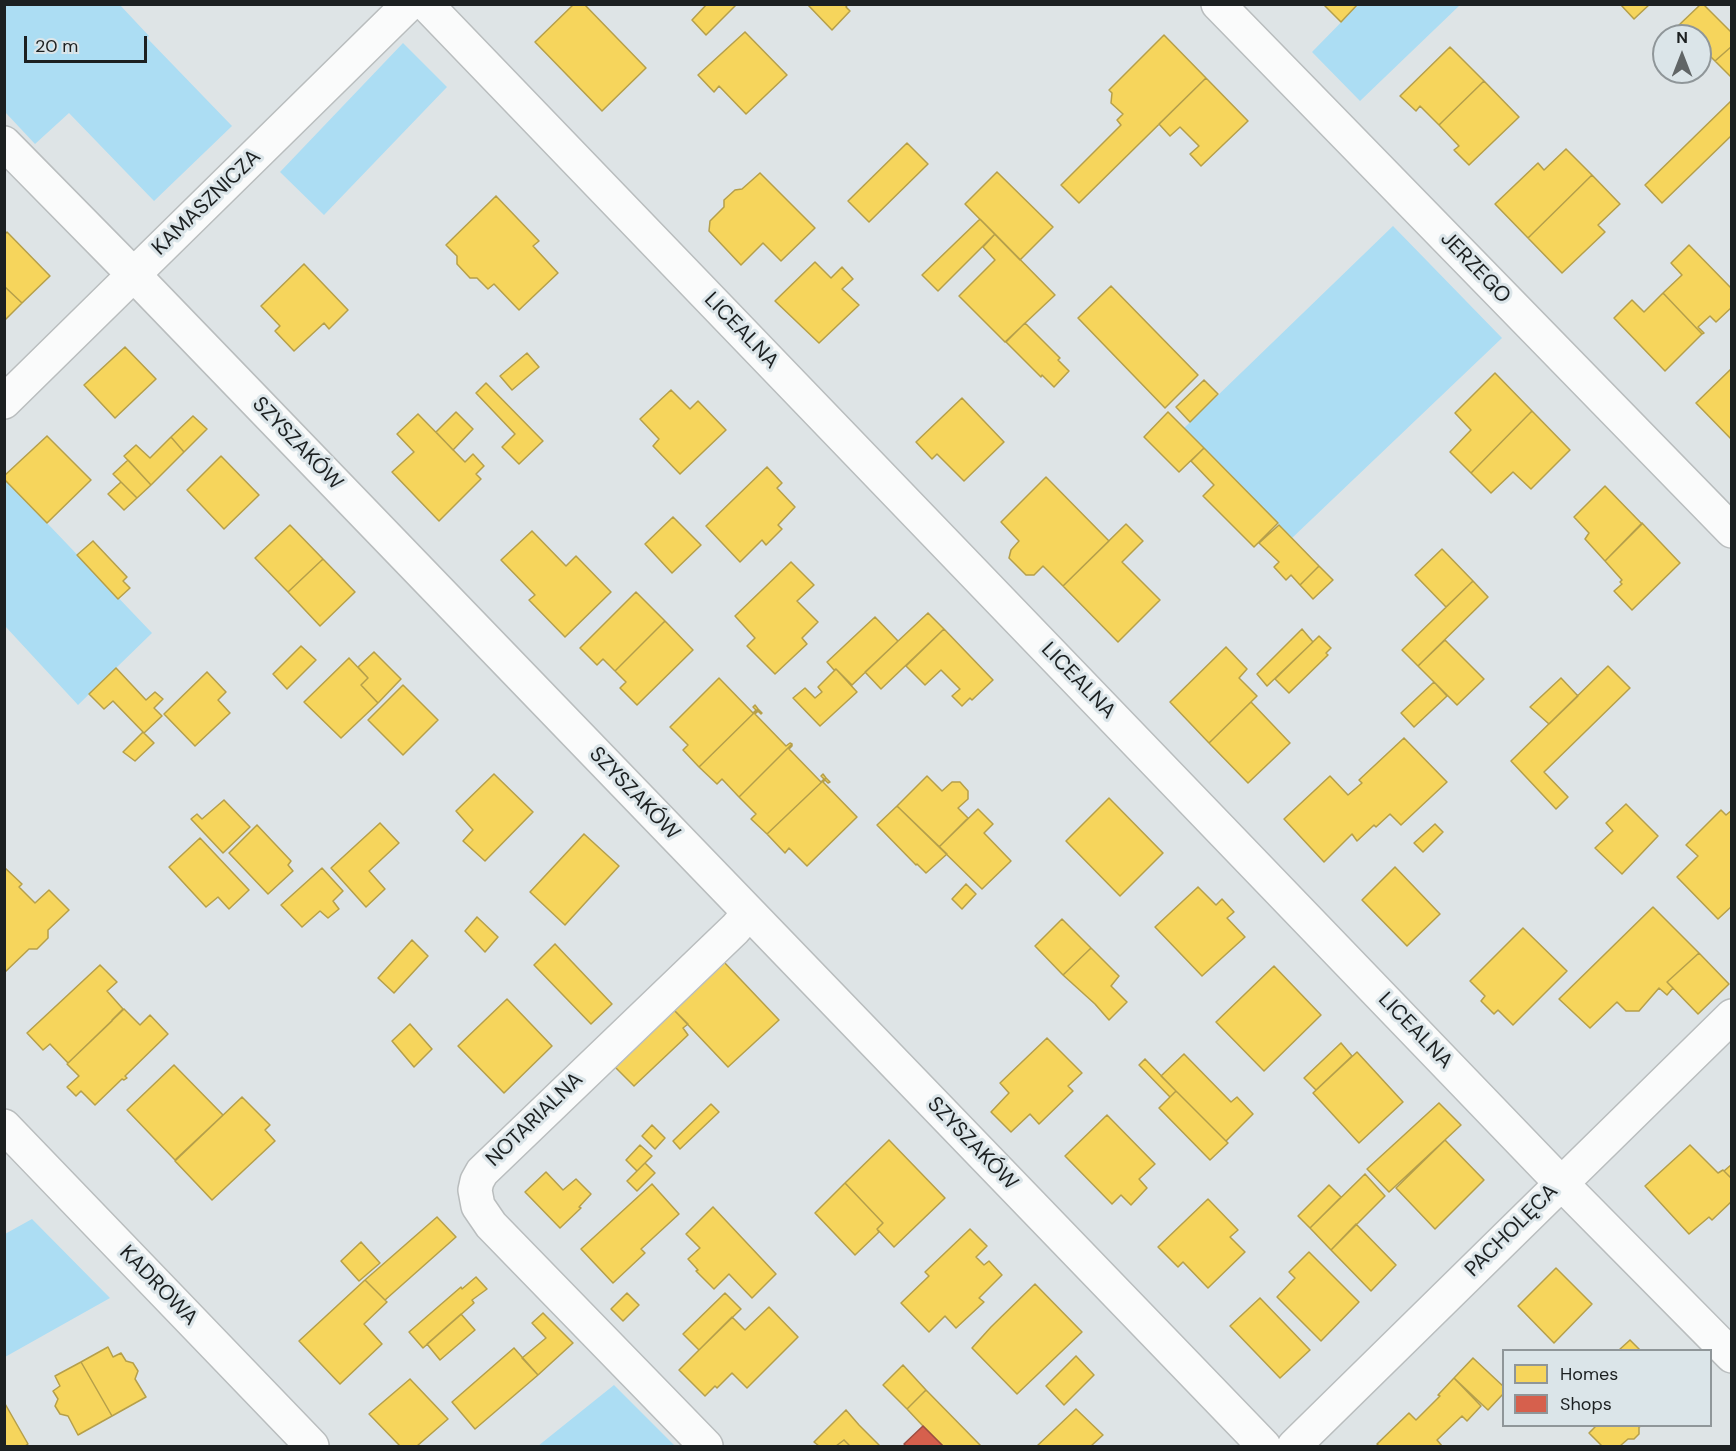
<!DOCTYPE html>
<html>
<head>
<meta charset="utf-8">
<style>
	body { margin:0 }
	#map { position:relative; width:1736px; height:1451px; overflow:hidden; background:#dee4e6; font-family:"DM Sans",sans-serif }
	canvas { display:block }
	.frame { position:absolute; inset:0; border:6px solid #1c2021; pointer-events:none }
	.legend { position:absolute; left:1502px; top:1349px; width:210px; height:78px; box-sizing:border-box; background:#dbe5e9; border:2px solid #8f9699; margin:0; padding:8px 10px; list-style:none; font-size:18px; color:#1c2021 }
	.legend li { display:flex; align-items:center; gap:12px; height:30px }
	.legend b { width:30px; border:2px solid #8f9699 }
	.north { position:absolute; left:1652px; top:24px; width:60px; height:60px; box-sizing:border-box; background:#dbe5e9; border:2px solid #8f9699; border-radius:50%; rotate:0deg; font-size:16px; font-weight:700; line-height:24px; text-align:center; color:#1c2021 }
	.north::after { content:''; display:block; margin:auto; width:21px; height:27px; background:#606566; clip-path:polygon(50% 0,100% 100%,50% 72%,0 100%) }
	.scale { position:absolute; left:24px; top:36px; width:123px; height:27px; box-sizing:border-box; border:3px solid #1c2021; border-top:0; padding-left:8px; font-size:18px; line-height:21px; white-space:nowrap; color:#1c2021; -webkit-text-stroke:4px #dbe5e9; paint-order:stroke }
</style>
</head>
<body>
<div id="map">
<canvas width="1736" height="1451"></canvas>
<div class="frame"></div>
<ul class="legend">
<li><b style="height:16px;background:#f6d55c"></b>Homes</li>
<li><b style="height:16px;background:#d6604d"></b>Shops</li>
</ul>
<div class="north">N</div>
<div class="scale">20 m</div>
</div>
<script>
const g = document.querySelector('canvas').getContext('2d');
g.lineJoin = 'round';
function fill(path, color) {
  g.fillStyle = color;
  g.fill(path, 'evenodd');
}
function toPath(rows) {
  const path = new Path2D();
  for (const r of rows) {
    path.moveTo(r[0], r[1]);
    for (let i = 2; i < r.length; i += 2) path.lineTo(r[i], r[i + 1]);
  }
  return path;
}
function trace(path, color, width, dash) {
  g.strokeStyle = color;
  g.lineWidth = width;
  g.lineCap = dash ? 'butt' : 'round';
  g.setLineDash(dash || []);
  g.stroke(path);
}
function drawText(font, color, halo, rows, align = 'center') {
  g.font = font + ' "DM Sans",sans-serif';
  g.lineWidth = 6;
  g.setLineDash([]);
  g.textBaseline = 'middle';
  g.strokeStyle = halo;
  g.fillStyle = color;
  for (const [text, x, y, turn = 0] of rows) {
    g.save();
    g.translate(x, y);
    g.rotate((+turn || 0) * Math.PI / 180);
    g.textAlign = isNaN(turn) ? turn : align;
    if (halo) g.strokeText(text, 0, 0);
    g.fillText(text, 0, 0);
    g.restore();
  }
}
const green = toPath([
	[5,4,120,5,149,36,147,38,232,126,154,201,69,113,35,144,5,112],
	[1358,5,1460,5,1360,101,1312,52],
	[403,43,447,87,324,215,280,172],
	[1393,226,1502,338,1292,538,1183,429],
	[5,479,152,633,78,705,5,626],
	[32,1219,110,1298,5,1357,5,1234],
	[614,1385,675,1446,538,1446]
]);
const homes = toPath([
	[574,4,584,4,646,68,602,111,535,42,574,4],
	[707,4,737,4,706,35,692,20,707,4],
	[807,4,848,4,846,7,850,11,832,30,807,4],
	[1323,4,1358,4,1341,22,1323,4],
	[1620,4,1650,4,1634,19,1620,4],
	[1701,4,1703,4,1732,33,1732,46,1715,61,1700,46,1700,36,1690,36,1679,25,1701,4],
	[745,32,787,75,746,114,719,86,714,92,698,75,745,32],
	[1164,35,1206,78,1079,203,1061,185,1121,125,1117,120,1123,114,1111,103,1112,93,1109,90,1164,35],
	[1732,46,1732,78,1715,61,1732,46],
	[1450,47,1484,81,1439,125,1420,106,1416,111,1400,96,1450,47],
	[1206,78,1248,121,1201,166,1190,154,1199,146,1180,127,1170,136,1159,124,1206,78],
	[1484,81,1519,117,1469,165,1454,150,1459,146,1439,125,1484,81],
	[1732,100,1732,135,1662,203,1645,185,1732,100],
	[907,143,928,164,869,222,848,201,907,143],
	[1566,149,1592,175,1528,238,1495,204,1538,163,1544,170,1566,149],
	[997,172,1053,227,1020,260,965,204,997,172],
	[760,173,815,228,781,261,763,243,741,265,709,231,710,221,724,207,724,200,735,190,742,189,760,173],
	[1592,175,1620,204,1598,225,1605,232,1562,273,1528,238,1592,175],
	[496,196,539,241,533,246,558,273,519,310,494,284,488,289,477,278,470,278,457,264,457,256,446,245,496,196],
	[980,219,995,234,938,291,922,275,980,219],
	[7,232,50,276,22,303,4,286,4,235,7,232],
	[995,234,1055,295,1005,342,959,296,995,260,983,247,995,234],
	[1689,245,1732,289,1732,307,1716,322,1710,316,1698,327,1704,333,1702,334,1663,293,1682,275,1671,263,1689,245],
	[815,262,831,278,842,267,853,279,842,289,859,305,819,343,775,301,815,262],
	[304,264,348,310,329,329,324,323,294,351,275,331,280,326,261,306,304,264],
	[4,286,22,303,4,321,4,286],
	[1111,286,1198,375,1165,408,1078,318,1111,286],
	[1663,293,1702,334,1665,371,1614,318,1632,300,1644,312,1663,293],
	[1025,323,1060,358,1058,360,1069,371,1054,387,1042,375,1041,377,1006,342,1025,323],
	[125,347,156,379,115,418,84,385,125,347],
	[527,353,539,367,512,390,500,376,527,353],
	[1732,368,1732,440,1696,403,1732,368],
	[1495,373,1532,411,1471,473,1450,452,1471,430,1455,413,1495,373],
	[1204,380,1218,394,1190,422,1176,407,1204,380],
	[486,383,543,441,519,464,502,447,515,434,476,393,486,383],
	[671,390,690,409,698,401,726,430,680,474,653,446,659,439,640,419,671,390],
	[962,398,1004,442,964,481,937,454,932,459,916,442,962,398],
	[1532,411,1570,450,1531,489,1513,472,1491,493,1471,473,1532,411],
	[456,412,473,429,453,450,436,432,456,412],
	[1168,412,1204,448,1179,472,1144,437,1168,412],
	[418,414,465,462,473,454,484,466,476,474,481,479,439,521,392,472,414,452,397,434,418,414],
	[193,416,207,429,184,452,171,437,193,416],
	[47,436,91,480,47,523,4,479,4,476,47,436],
	[171,437,184,452,151,485,124,456,136,445,150,458,171,437],
	[1204,448,1278,523,1254,547,1203,496,1214,485,1191,461,1204,448],
	[221,456,259,495,224,529,187,490,221,456],
	[128,460,151,485,137,498,113,474,128,460],
	[767,467,782,483,777,488,795,507,778,525,782,529,766,545,762,540,740,562,706,526,767,467],
	[1046,477,1109,541,1063,586,1043,566,1034,575,1026,575,1009,558,1011,550,1019,541,1001,522,1046,477],
	[121,482,137,498,124,510,108,494,121,482],
	[1605,486,1642,524,1605,561,1585,539,1589,533,1574,517,1605,486],
	[673,517,701,545,672,573,645,544,673,517],
	[1642,523,1680,563,1632,610,1614,591,1622,584,1620,582,1622,580,1605,561,1642,523],
	[1126,524,1143,541,1122,562,1160,600,1118,642,1063,586,1126,524],
	[290,525,323,559,288,592,255,558,290,525],
	[1279,525,1319,566,1300,585,1291,575,1286,580,1274,567,1279,562,1259,543,1279,525],
	[532,531,566,566,576,556,611,592,565,637,529,600,535,595,501,560,532,531],
	[93,541,127,577,123,581,130,588,118,599,77,555,93,541],
	[1442,549,1473,581,1446,607,1415,575,1442,549],
	[323,559,355,592,320,626,288,592,323,559],
	[791,562,814,585,797,601,818,622,802,638,807,644,775,674,747,646,755,638,735,616,791,562],
	[1319,566,1333,580,1313,599,1300,585,1319,566],
	[1473,581,1488,597,1418,666,1402,650,1473,581],
	[636,592,665,621,615,671,603,659,597,665,580,648,636,592],
	[928,613,944,629,881,689,865,672,928,613],
	[875,617,898,641,852,685,836,669,834,670,827,662,875,617],
	[665,621,693,650,637,705,620,688,626,682,615,671,665,621],
	[944,629,993,680,972,700,970,698,962,706,952,696,960,689,941,670,925,685,906,666,944,629],
	[1302,629,1313,642,1267,686,1257,674,1302,629],
	[1319,636,1331,648,1326,653,1328,655,1289,693,1275,679,1319,636],
	[1445,640,1484,679,1457,705,1418,666,1445,640],
	[301,646,316,660,287,689,273,674,301,646],
	[1226,647,1247,669,1239,678,1257,696,1209,743,1170,702,1226,647],
	[374,652,401,679,378,703,361,685,368,678,358,667,374,652],
	[349,658,368,678,361,685,378,703,341,738,304,702,349,658],
	[1608,666,1630,688,1544,772,1568,797,1556,809,1511,761,1608,666],
	[116,668,146,700,155,692,163,699,154,708,162,716,144,733,113,701,104,709,89,694,116,668],
	[836,669,857,692,820,726,793,698,805,688,815,698,822,692,818,687,836,669],
	[207,672,226,692,218,700,230,713,195,746,164,714,207,672],
	[719,678,753,713,756,710,753,707,755,705,758,709,699,767,683,750,688,745,670,727,719,678],
	[1561,678,1578,696,1549,724,1530,707,1561,678],
	[1434,682,1447,696,1414,727,1401,713,1434,682],
	[403,685,438,720,403,755,368,720,403,685],
	[1251,702,1290,743,1248,783,1209,743,1251,702],
	[758,709,762,713,761,714,758,711,755,714,786,746,790,743,792,744,739,797,722,779,717,784,699,767,758,709],
	[143,732,154,743,135,761,123,752,143,732],
	[1404,738,1447,782,1401,825,1390,814,1376,827,1374,825,1357,841,1352,834,1324,862,1284,819,1330,776,1348,795,1362,783,1359,780,1404,738],
	[792,744,792,746,789,749,821,782,824,779,821,776,823,774,826,778,767,834,751,819,756,814,739,797,792,744],
	[494,774,533,812,485,861,463,841,473,830,456,811,494,774],
	[927,776,942,791,952,782,960,782,968,791,968,799,958,808,968,818,939,847,897,806,927,776],
	[826,778,830,782,828,783,825,780,823,782,857,817,807,866,789,848,785,853,767,834,826,778],
	[1109,798,1163,853,1120,896,1066,841,1109,798],
	[224,800,250,827,223,853,191,819,197,814,202,819,224,800],
	[1626,804,1658,836,1622,874,1595,848,1613,831,1606,823,1626,804],
	[897,806,947,854,926,873,917,864,916,865,877,825,897,806],
	[978,809,993,824,984,833,1011,861,982,889,939,847,978,809],
	[1721,810,1726,815,1732,810,1732,906,1718,919,1677,877,1698,856,1686,845,1721,810],
	[380,823,399,843,369,871,385,889,366,907,331,868,380,823],
	[1435,824,1443,832,1423,852,1414,843,1435,824],
	[257,825,291,861,288,865,293,871,268,894,229,853,257,825],
	[584,834,619,866,565,925,530,892,584,834],
	[200,838,249,890,229,909,218,897,206,907,169,867,200,838],
	[4,867,22,884,19,887,35,903,49,890,69,910,48,930,48,938,37,949,29,949,4,973,4,867],
	[1395,867,1440,914,1407,946,1362,900,1395,867],
	[322,868,343,891,333,901,339,909,328,918,320,911,302,927,281,905,322,868],
	[966,884,976,894,962,909,952,899,966,884],
	[1198,887,1216,905,1222,899,1234,912,1227,918,1245,937,1202,976,1155,927,1198,887],
	[1653,907,1699,953,1667,982,1673,988,1667,995,1659,988,1639,1011,1626,1011,1617,1002,1590,1028,1559,999,1653,907],
	[477,917,498,937,485,952,465,931,477,917],
	[1062,919,1091,948,1063,975,1035,946,1062,919],
	[1523,928,1567,971,1513,1025,1498,1010,1494,1014,1481,1001,1485,996,1470,981,1523,928],
	[412,940,428,956,394,993,378,978,412,940],
	[555,944,612,1004,591,1024,534,965,555,944],
	[1091,948,1119,976,1111,986,1127,1002,1109,1020,1095,1004,1063,975,1091,948],
	[1699,953,1729,984,1698,1014,1667,982,1699,953],
	[723,961,779,1020,728,1067,673,1009,723,961],
	[100,965,117,982,107,991,123,1009,112,1020,112,1021,68,1063,50,1044,43,1050,27,1033,100,965],
	[1274,966,1321,1015,1264,1071,1216,1022,1274,966],
	[507,999,552,1046,504,1093,458,1046,507,999],
	[124,1009,140,1025,150,1015,168,1034,125,1076,127,1078,124,1080,122,1079,95,1105,81,1091,76,1096,67,1087,79,1076,67,1064,124,1009],
	[673,1009,688,1024,683,1028,688,1035,634,1086,614,1066,673,1009],
	[410,1024,432,1049,414,1067,392,1041,410,1024],
	[1047,1038,1082,1073,1068,1086,1073,1091,1039,1124,1030,1114,1011,1132,991,1112,1009,1093,1000,1083,1047,1038],
	[1341,1043,1352,1056,1316,1090,1304,1078,1341,1043],
	[1357,1052,1403,1102,1359,1143,1313,1093,1357,1052],
	[1184,1054,1231,1102,1237,1097,1253,1114,1226,1141,1161,1076,1184,1054],
	[1145,1059,1176,1091,1170,1097,1139,1065,1145,1059],
	[174,1065,223,1115,175,1160,127,1110,174,1065],
	[1176,1091,1228,1143,1210,1160,1159,1108,1176,1091],
	[242,1097,270,1125,265,1130,275,1141,212,1200,175,1161,242,1097],
	[1439,1103,1461,1125,1389,1192,1367,1169,1439,1103],
	[711,1104,719,1112,680,1149,673,1141,711,1104],
	[1107,1115,1155,1164,1139,1179,1147,1188,1131,1205,1121,1195,1112,1204,1065,1156,1107,1115],
	[652,1125,665,1138,655,1149,642,1136,652,1125],
	[889,1140,945,1198,894,1247,877,1229,883,1223,845,1183,889,1140],
	[1445,1140,1484,1180,1435,1229,1396,1188,1445,1140],
	[640,1145,652,1156,637,1171,626,1160,640,1145],
	[1690,1145,1718,1173,1723,1170,1732,1179,1732,1201,1712,1220,1709,1217,1689,1234,1645,1186,1690,1145],
	[645,1163,655,1173,637,1191,627,1181,645,1163],
	[1732,1164,1732,1179,1724,1171,1732,1164],
	[546,1172,563,1190,576,1179,591,1194,579,1207,581,1208,560,1228,525,1192,546,1172],
	[1365,1174,1385,1196,1331,1250,1310,1228,1365,1174],
	[845,1183,883,1223,877,1229,879,1232,855,1255,815,1213,845,1183],
	[652,1184,679,1214,641,1249,645,1253,613,1283,581,1249,652,1184],
	[1329,1185,1341,1197,1310,1228,1298,1216,1329,1185],
	[1208,1199,1238,1230,1230,1237,1245,1252,1208,1288,1183,1262,1178,1267,1158,1247,1208,1199],
	[713,1207,776,1274,752,1298,729,1274,714,1289,696,1271,698,1270,688,1259,700,1248,686,1234,713,1207],
	[437,1217,456,1237,385,1300,365,1280,437,1217],
	[1356,1224,1396,1265,1371,1291,1331,1250,1356,1224],
	[970,1229,987,1246,976,1257,984,1265,989,1261,1002,1275,979,1298,984,1302,956,1328,945,1316,929,1332,901,1303,929,1276,925,1272,970,1229],
	[361,1242,380,1263,359,1281,341,1261,361,1242],
	[1309,1252,1359,1302,1321,1341,1277,1297,1295,1278,1289,1272,1309,1252],
	[1556,1268,1592,1304,1554,1343,1518,1306,1556,1268],
	[476,1277,487,1289,472,1300,474,1303,423,1348,409,1332,461,1287,462,1289,476,1277],
	[365,1280,387,1302,364,1324,382,1344,340,1384,299,1341,365,1280],
	[1035,1284,1082,1332,1017,1394,972,1348,991,1327,1035,1284],
	[627,1293,639,1305,623,1321,611,1309,627,1293],
	[725,1293,741,1309,699,1350,683,1334,725,1293],
	[1260,1298,1310,1350,1280,1378,1230,1326,1260,1298],
	[769,1307,798,1337,747,1388,732,1373,717,1388,715,1386,705,1396,679,1370,732,1317,745,1330,769,1307],
	[543,1313,573,1343,538,1375,522,1358,546,1338,532,1323,543,1313],
	[461,1314,475,1330,440,1360,427,1344,461,1314],
	[1630,1340,1640,1350,1619,1350,1630,1340],
	[108,1347,113,1357,121,1353,126,1361,133,1363,138,1371,135,1379,146,1397,112,1416,81,1362,108,1347],
	[514,1348,538,1375,475,1429,452,1402,514,1348],
	[1076,1356,1094,1375,1064,1405,1046,1386,1076,1356],
	[1473,1358,1504,1387,1504,1393,1488,1410,1454,1378,1473,1358],
	[81,1362,112,1416,78,1435,68,1416,60,1414,55,1406,58,1399,53,1391,60,1386,55,1376,81,1362],
	[903,1365,926,1390,907,1409,883,1385,903,1365],
	[1454,1378,1481,1406,1467,1421,1462,1416,1437,1440,1442,1446,1379,1446,1377,1444,1409,1413,1416,1420,1440,1396,1438,1395,1454,1378],
	[410,1379,448,1419,417,1446,400,1446,369,1414,410,1379],
	[926,1390,981,1446,943,1446,923,1426,907,1409,926,1390],
	[4,1402,28,1444,25,1446,4,1446,4,1402],
	[1076,1409,1103,1435,1091,1446,1037,1446,1076,1409],
	[846,1410,859,1425,880,1446,850,1446,844,1440,836,1446,819,1446,814,1442,846,1410],
	[1593,1426,1641,1426,1639,1427,1639,1434,1634,1439,1628,1439,1620,1446,1602,1446,1589,1433,1595,1427,1593,1426],
	[844,1440,850,1446,836,1446,844,1440]
]);
const shops = toPath([
	[923,1426,943,1446,906,1446,904,1444,923,1426]
]);
const minor = toPath([
	[426,4,1561,1183,1732,1356],
	[1218,4,1732,531],
	[4,143,134,275,1264,1446],
	[4,402,409,4],
	[4,1126,312,1446],
	[706,1446,491,1225,478,1206,475,1190,477,1181,482,1172,735,929,749,913],
	[1294,1446,1732,1016]
]);
const streetNames = [
	["KAMASZNICZA",207,203,-44],
	["JERZEGO",1475,268,46],
	["LICEALNA",741,331,46],
	["SZYSZAKÓW",297,444,46],
	["LICEALNA",1078,681,46],
	["SZYSZAKÓW",634,794,46],
	["LICEALNA",1415,1031,46],
	["NOTARIALNA",535,1120,-44],
	["SZYSZAKÓW",972,1144,46],
	["PACHOLĘCA",1512,1231,-45],
	["KADROWA",158,1286,46]
];
fill(green, '#acddf3');
fill(homes, '#f6d55c');
trace(homes, '#b59f4a', 1.5);
fill(shops, '#d6604d');
trace(shops, '#9e4d40', 1.5);
trace(minor, '#b9bdbe', 36);
trace(minor, '#fafbfb', 33);
drawText('21px', '#1c2021', '#dbe5e9', streetNames);
</script>
</body>
</html>
